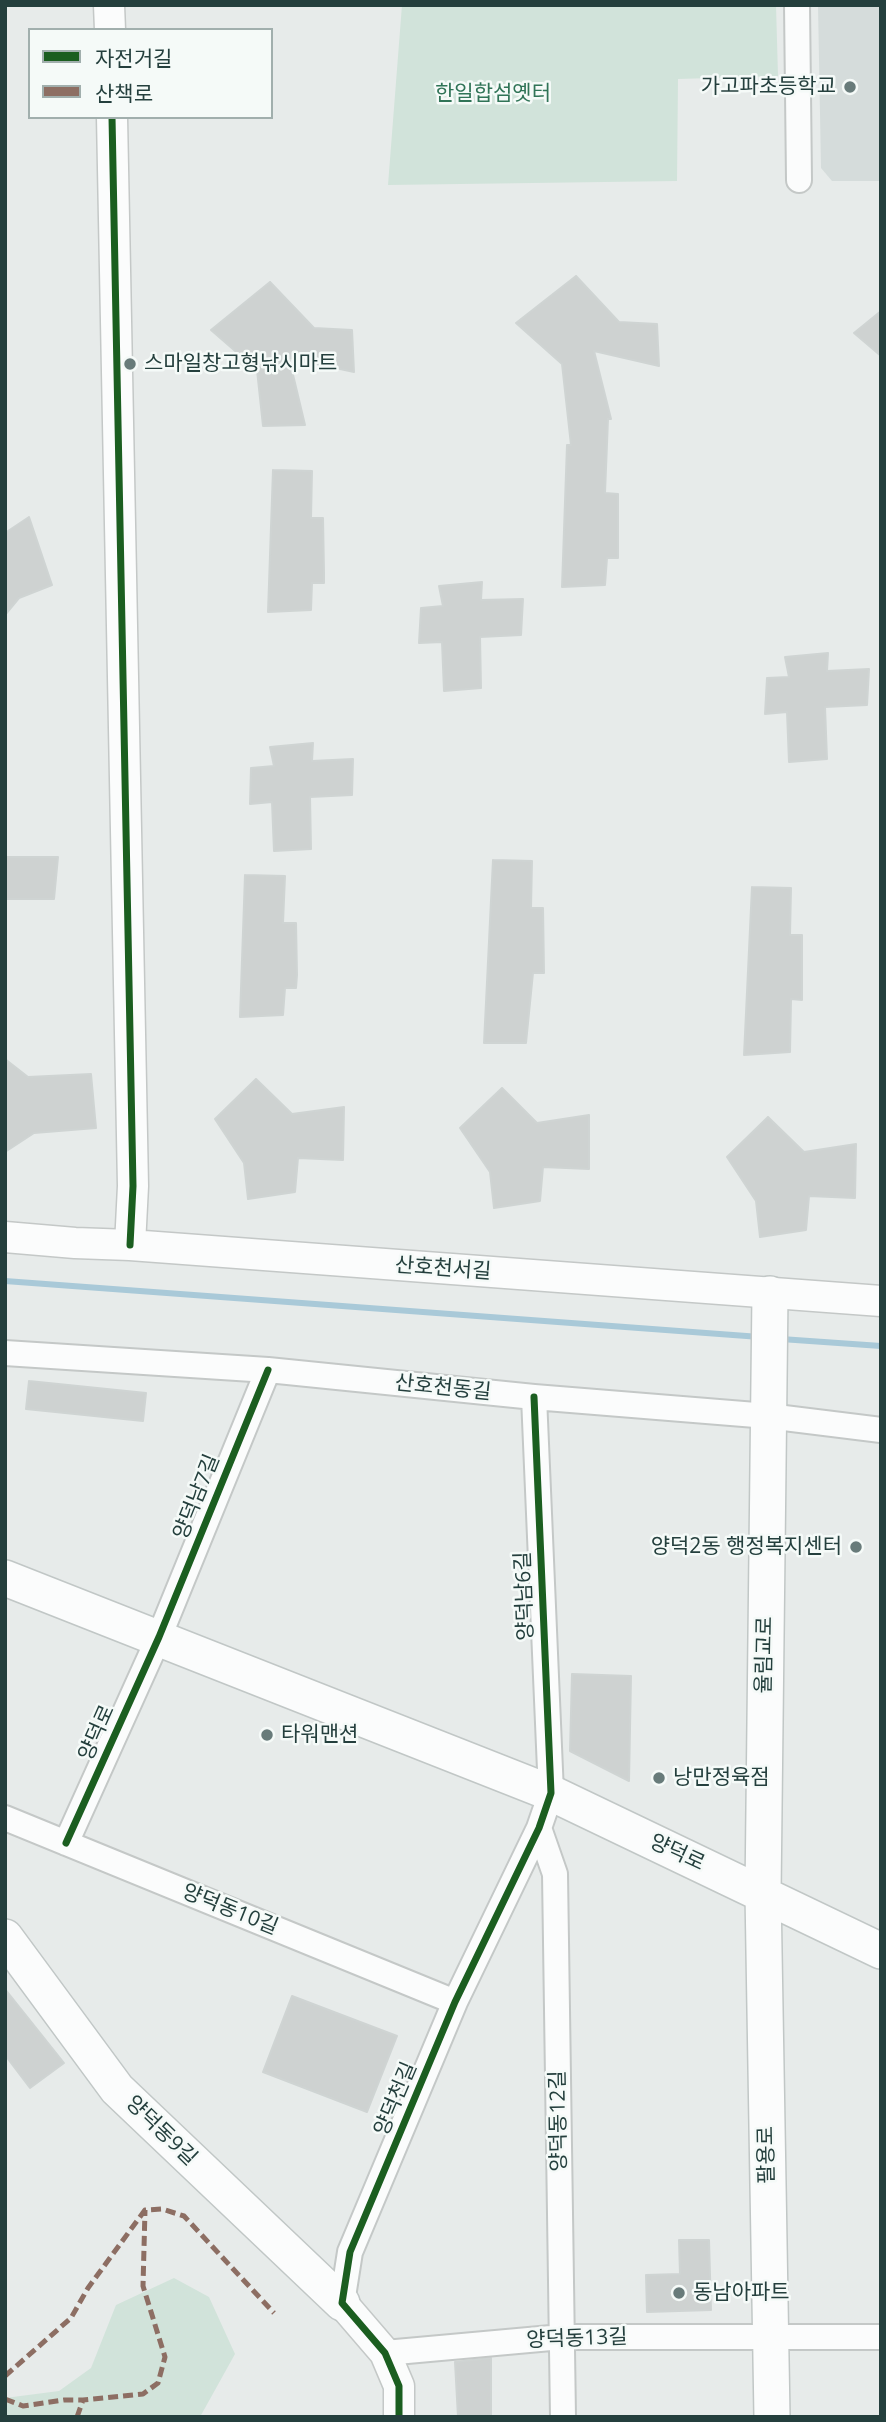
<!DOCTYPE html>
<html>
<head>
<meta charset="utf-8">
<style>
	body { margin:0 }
	#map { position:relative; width:886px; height:2422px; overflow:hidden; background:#e7ebea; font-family:"Open Sans","Noto Sans KR",sans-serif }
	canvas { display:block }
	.frame { position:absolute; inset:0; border:7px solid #243f3d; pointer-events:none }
	.legend { position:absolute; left:28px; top:28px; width:245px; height:91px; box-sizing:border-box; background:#f5faf8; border:2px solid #a1afad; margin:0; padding:9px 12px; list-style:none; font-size:21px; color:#243f3d }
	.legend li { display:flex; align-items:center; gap:14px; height:35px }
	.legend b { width:35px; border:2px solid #a1afad }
</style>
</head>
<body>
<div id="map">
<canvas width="886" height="2422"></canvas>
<div class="frame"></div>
<ul class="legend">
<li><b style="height:9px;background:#1b5e20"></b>자전거길</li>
<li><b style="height:9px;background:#8d6e63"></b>산책로</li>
</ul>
</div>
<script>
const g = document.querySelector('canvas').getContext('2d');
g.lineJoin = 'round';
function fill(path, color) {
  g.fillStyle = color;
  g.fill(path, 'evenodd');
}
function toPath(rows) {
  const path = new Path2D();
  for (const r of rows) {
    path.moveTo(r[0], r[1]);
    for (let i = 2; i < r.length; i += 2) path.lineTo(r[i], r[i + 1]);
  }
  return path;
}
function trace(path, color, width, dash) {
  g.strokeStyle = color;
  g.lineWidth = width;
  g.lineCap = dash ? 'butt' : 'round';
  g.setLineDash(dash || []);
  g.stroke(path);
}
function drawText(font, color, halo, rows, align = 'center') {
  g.font = font + ' "Open Sans","Noto Sans KR",sans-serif';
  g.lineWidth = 5;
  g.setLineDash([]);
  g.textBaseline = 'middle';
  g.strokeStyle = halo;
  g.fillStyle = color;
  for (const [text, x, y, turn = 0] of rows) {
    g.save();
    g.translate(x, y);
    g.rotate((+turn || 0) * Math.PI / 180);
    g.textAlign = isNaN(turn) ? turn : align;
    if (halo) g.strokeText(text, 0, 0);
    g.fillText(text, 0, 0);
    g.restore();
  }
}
const built = toPath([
	[818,5,881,5,881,181,832,181,821,168]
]);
const green = toPath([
	[402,5,776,5,778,76,678,79,677,181,388,185],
	[174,2278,209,2297,235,2354,200,2417,5,2417,5,2398,59,2391,91,2368,116,2305]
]);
const stream = toPath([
	[5,1281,760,1337],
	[781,1339,881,1346]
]);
const building = toPath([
	[576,276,619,322,657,324,659,366,594,351,611,419,608,419,605,493,618,494,618,558,607,558,605,585,562,587,567,445,571,445,562,364,516,323,576,276],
	[270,282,314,328,352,330,354,372,289,358,305,425,263,426,257,370,211,330,270,282],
	[881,311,881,356,854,333,881,311],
	[273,470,312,471,311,518,323,518,324,573,324,583,312,583,311,610,268,612,273,470],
	[29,517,52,585,19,598,5,615,5,533,29,517],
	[482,582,481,600,523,599,521,635,480,637,481,688,444,691,442,642,419,643,421,608,443,606,439,586,482,582],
	[828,653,827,671,869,669,867,705,825,707,827,759,789,762,787,712,765,714,767,678,789,677,785,657,828,653],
	[313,743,312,761,353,759,352,795,310,797,311,849,274,851,272,802,250,804,251,768,274,766,270,747,313,743],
	[5,857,58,857,54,899,5,899,5,857],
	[493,860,532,861,531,908,543,908,544,973,533,973,526,1043,484,1043,493,860],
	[245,875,285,876,283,923,296,923,297,975,296,988,285,988,283,1015,240,1017,245,875],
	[752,887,791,888,790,935,802,935,802,1000,791,999,790,1052,744,1055,752,887],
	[5,1059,28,1077,91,1074,96,1128,34,1133,5,1152,5,1059],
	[256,1079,292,1114,344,1107,343,1160,298,1158,295,1192,248,1199,244,1163,215,1119,256,1079],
	[502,1088,537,1123,589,1115,589,1169,543,1167,540,1201,494,1208,490,1172,460,1128,502,1088],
	[768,1117,804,1152,856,1144,855,1198,809,1196,806,1230,760,1237,756,1201,727,1157,768,1117],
	[29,1381,146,1393,143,1421,26,1409,29,1381],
	[572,1674,631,1676,629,1781,570,1751,572,1674],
	[5,1989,64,2063,30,2088,5,2055,5,1989],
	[292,1996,397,2036,367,2112,263,2072,292,1996],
	[679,2240,709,2240,711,2310,647,2312,646,2275,680,2274,679,2240],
	[491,2358,491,2417,458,2417,455,2362,491,2358]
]);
const minor = toPath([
	[797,5,799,180],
	[5,1353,268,1370,534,1397,768,1416,881,1430],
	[5,1818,455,2002],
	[539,1828,555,1874,563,2417],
	[66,1843,159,1637,268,1370],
	[342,2303,350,2252,455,2002,539,1828,551,1793,534,1397],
	[385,2353,562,2337,881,2337]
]);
const tertiary = toPath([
	[109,5,110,30],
	[112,117,133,1186,130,1245],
	[5,1237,75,1243,130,1245,881,1301],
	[342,2303,385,2353,399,2386,399,2417]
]);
const secondary = toPath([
	[770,1294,763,1893,772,2417],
	[5,1578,551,1793,881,1951],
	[5,1937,117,2089,342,2303]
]);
const quiet = toPath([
	[5,2376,71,2318,88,2288,145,2210,162,2209,184,2216,274,2313],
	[5,2399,23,2406,64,2400,83,2400,143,2394,158,2383,165,2357,143,2286,145,2210],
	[77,2417,83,2400]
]);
const cycleway = toPath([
	[112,117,133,1186,130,1245],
	[66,1843,159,1637,268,1370],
	[399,2417,399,2386,385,2353,342,2303,350,2252,455,2002,539,1828,551,1793,534,1397]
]);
const markers = [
	[850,87,7,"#687b7a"],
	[130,364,7,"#687b7a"],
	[856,1547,7,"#687b7a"],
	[267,1735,7,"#687b7a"],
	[659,1778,7,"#687b7a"],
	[679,2293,7,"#687b7a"]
];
const poiNames = [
	["가고파초등학교",836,87,"right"],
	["스마일창고형낚시마트",144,364],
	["양덕2동 행정복지센터",842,1547,"right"],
	["타워맨션",281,1735],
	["낭만정육점",673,1778],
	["동남아파트",693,2293]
];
const parkNames = [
	["한일합섬옛터",493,94]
];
const streetNames = [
	["산호천서길",443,1269,4],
	["산호천동길",443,1388,6],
	["양덕남7길",197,1497,-68],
	["양덕남6길",525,1596,-92],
	["율림교로",765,1655,-89],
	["양덕로",97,1733,-66],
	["양덕로",677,1853,25],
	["양덕동10길",230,1910,22],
	["양덕천길",396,2099,-67],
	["양덕동12길",559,2121,-91],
	["양덕동9길",161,2131,44],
	["팔용로",767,2155,-91],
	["양덕동13길",577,2339,-2]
];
fill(built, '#d5dcdb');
fill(green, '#d1e3da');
trace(stream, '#a9c9d8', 6);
fill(building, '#ced2d1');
trace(building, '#cfd4d3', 2);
trace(minor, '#c4c8c7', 28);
trace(tertiary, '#c4c8c7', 33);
trace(secondary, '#c1c7c6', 38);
trace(minor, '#fbfcfc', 24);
trace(tertiary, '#fbfcfc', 30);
trace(secondary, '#fbfcfc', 35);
trace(quiet, '#8d6e63', 5, [10, 5]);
trace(cycleway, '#1b5e20', 7);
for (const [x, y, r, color] of markers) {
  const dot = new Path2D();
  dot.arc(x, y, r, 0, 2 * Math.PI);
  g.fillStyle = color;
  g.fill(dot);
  trace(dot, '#f5faf8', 2.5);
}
drawText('21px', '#243f3d', '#f5faf8', poiNames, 'left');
drawText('21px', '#307457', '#f5faf8', parkNames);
drawText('21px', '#243f3d', '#f5faf8', streetNames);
</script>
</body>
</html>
